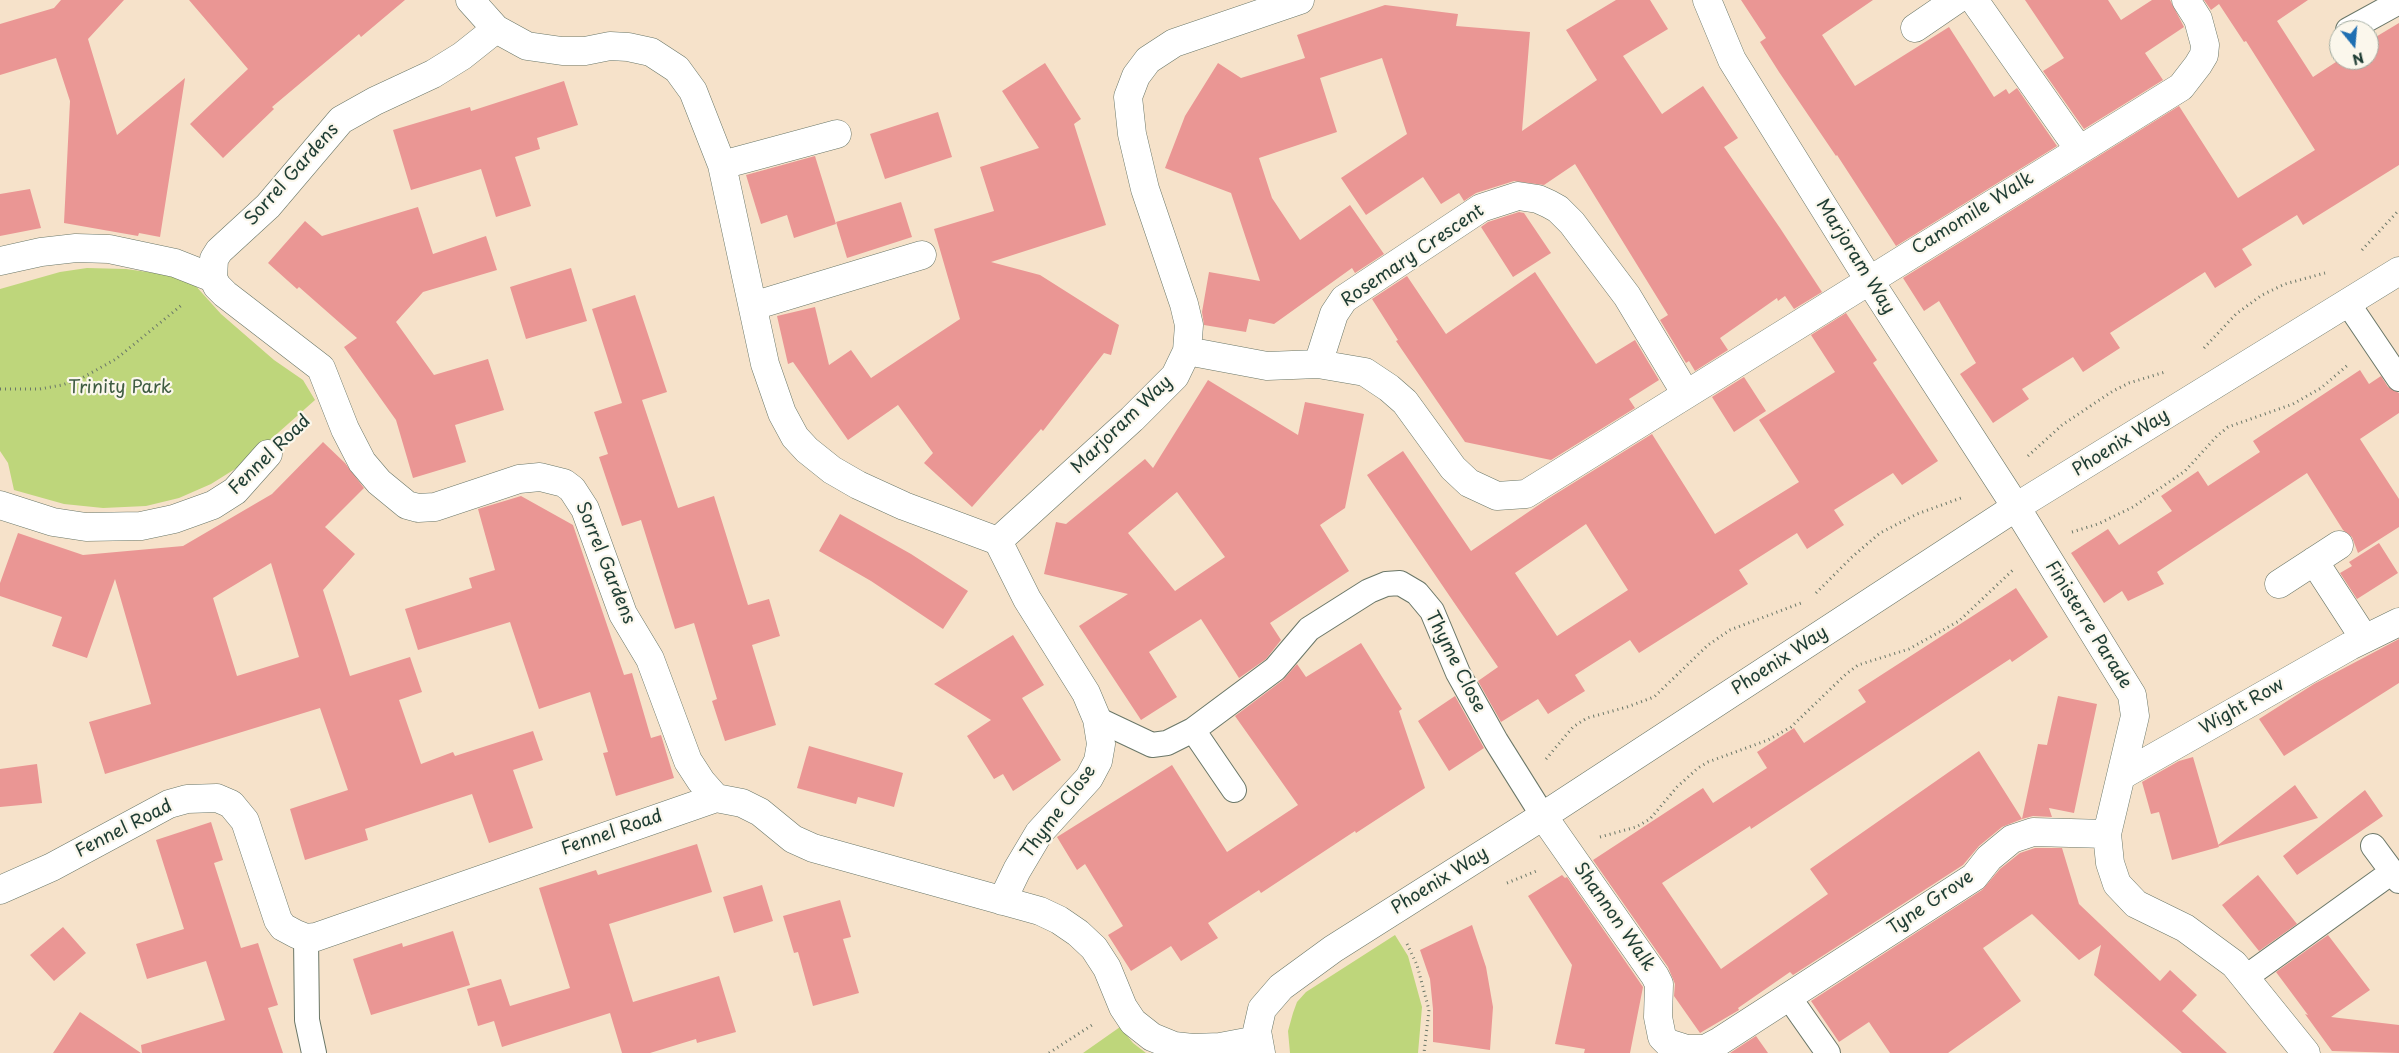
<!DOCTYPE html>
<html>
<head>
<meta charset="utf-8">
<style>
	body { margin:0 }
	#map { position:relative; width:2399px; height:1053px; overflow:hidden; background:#f6e2ca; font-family:"Playpen Sans",sans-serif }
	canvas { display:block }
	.north { position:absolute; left:2329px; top:20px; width:50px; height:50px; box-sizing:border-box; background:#fbf7ec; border:1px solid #a3ada2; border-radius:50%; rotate:163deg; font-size:14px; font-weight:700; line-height:20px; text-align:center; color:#1f3d34 }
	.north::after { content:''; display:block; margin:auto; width:18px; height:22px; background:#1f6fb2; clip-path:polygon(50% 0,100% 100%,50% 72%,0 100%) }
</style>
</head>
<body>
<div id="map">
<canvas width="2399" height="1053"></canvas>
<div class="north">N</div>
</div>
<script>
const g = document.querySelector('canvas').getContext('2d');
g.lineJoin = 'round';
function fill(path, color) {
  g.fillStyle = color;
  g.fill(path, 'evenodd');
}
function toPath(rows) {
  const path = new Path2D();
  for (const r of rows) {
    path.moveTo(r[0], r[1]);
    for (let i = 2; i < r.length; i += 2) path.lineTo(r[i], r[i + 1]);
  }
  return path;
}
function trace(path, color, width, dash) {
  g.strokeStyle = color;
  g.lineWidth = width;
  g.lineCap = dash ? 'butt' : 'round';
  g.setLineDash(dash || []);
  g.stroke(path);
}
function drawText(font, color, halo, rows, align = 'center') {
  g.font = font + ' "Playpen Sans",sans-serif';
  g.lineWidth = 4.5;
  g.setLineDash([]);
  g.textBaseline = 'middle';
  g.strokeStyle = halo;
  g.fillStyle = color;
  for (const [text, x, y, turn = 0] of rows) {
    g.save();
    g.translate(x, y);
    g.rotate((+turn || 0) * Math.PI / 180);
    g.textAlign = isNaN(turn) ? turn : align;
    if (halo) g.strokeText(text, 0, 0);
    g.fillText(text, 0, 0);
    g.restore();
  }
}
const green = toPath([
	[87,268,126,269,183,277,194,284,221,314,274,360,303,380,315,400,243,464,211,484,179,498,146,506,103,508,64,504,14,490,8,463,0,451,0,289,60,272],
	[1395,935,1408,956,1422,1007,1418,1053,1290,1053,1288,1031,1293,1013,1297,1002,1306,992],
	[1120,1027,1133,1043,1146,1053,1083,1053]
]);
const building = toPath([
	[61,0,124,0,88,39,117,135,185,78,160,237,139,233,138,236,64,223,70,101,56,58,0,75,0,24,54,8],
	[189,0,405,0,361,37,359,34,272,107,274,109,223,158,190,124,248,69],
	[1616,0,1650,0,1668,29,1623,56,1662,114,1703,86,1738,138,1724,147,1780,228,1822,292,1794,309,1785,296,1778,301,1777,298,1720,338,1728,350,1695,371,1689,361,1686,363,1660,320,1668,315,1575,164,1544,185,1514,181,1476,193,1464,201,1459,193,1441,204,1423,177,1366,215,1341,178,1407,134,1382,58,1320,78,1337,132,1259,158,1272,198,1300,240,1350,205,1384,254,1355,273,1352,268,1274,324,1249,319,1246,332,1204,325,1202,312,1209,272,1260,281,1231,193,1165,168,1185,116,1218,63,1241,78,1305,58,1297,35,1385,5,1458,14,1456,26,1530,32,1522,131,1597,80,1566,30],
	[1741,0,1873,0,1822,35,1855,86,1949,27,1994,97,2006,89,2009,94,2017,88,2057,146,1896,246,1837,155,1836,156,1779,72,1760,42,1766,38],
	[2025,0,2108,0,2121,20,2152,0,2170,0,2184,27,2145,53,2163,80,2084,129,2043,71,2064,58],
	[2204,0,2308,0,2277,21,2313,77,2339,60,2369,60,2369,41,2399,23,2399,165,2303,225,2297,215,2242,249,2252,265,2215,288,2205,272,2110,333,2120,348,2083,372,2073,357,2022,389,2029,399,1993,423,1960,374,1976,363,1939,301,1924,311,1903,278,2179,106,2238,198,2315,150,2246,41,2244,42,2219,4,2211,10],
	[1045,63,1081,119,1074,124,1106,225,991,262,1040,275,1119,325,1111,355,1104,353,1043,431,1041,429,972,507,924,463,933,453,898,405,848,440,793,362,788,364,777,316,815,307,829,365,851,350,871,378,960,319,934,229,994,211,980,167,1039,148,1002,91],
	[564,81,578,125,537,138,540,149,515,157,531,206,496,217,481,169,411,190,393,130,470,107,471,111],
	[938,112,952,157,885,179,870,134],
	[815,156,836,224,794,238,787,215,761,224,746,175],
	[30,189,41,228,0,236,0,194],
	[901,202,912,237,847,258,836,222],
	[418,207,433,254,486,236,497,270,423,292,396,322,434,375,488,359,504,410,455,425,466,462,413,478,396,420,344,347,357,338,299,287,297,289,268,263,305,221,322,236],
	[1519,212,1524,213,1551,253,1513,277,1481,227,1488,222],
	[571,268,587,321,526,339,510,287],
	[1535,272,1596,364,1635,340,1659,380,1629,399,1635,408,1551,460,1465,442,1396,341,1398,340,1372,299,1407,276,1446,334],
	[635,295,667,392,642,400,678,508,714,496,748,605,769,599,780,636,752,645,776,725,725,741,712,701,717,699,694,623,675,629,641,520,622,526,599,457,608,454,594,412,622,403,592,309],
	[1846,313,1877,360,1873,363,1938,461,1902,485,1893,473,1834,510,1844,525,1807,549,1797,533,1739,570,1748,584,1639,653,1630,640,1575,675,1585,691,1548,714,1538,699,1501,722,1478,681,1498,667,1367,475,1403,451,1471,551,1546,500,1652,434,1715,534,1799,482,1759,420,1835,372,1811,335],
	[1586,524,1628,590,1557,636,1515,573],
	[2360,370,2369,384,2381,376,2388,387,2399,393,2399,413,2360,439,2399,499,2399,527,2358,553,2352,537,2343,530,2307,473,2157,572,2164,584,2128,601,2122,591,2104,603,2071,553,2108,529,2119,545,2172,511,2161,496,2198,471,2208,486,2260,452,2253,441],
	[1744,377,1766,411,1734,432,1712,397],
	[1208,380,1298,435,1305,402,1364,414,1345,508,1320,525,1349,571,1270,623,1281,640,1266,659,1239,678,1201,619,1149,652,1177,697,1141,720,1079,626,1128,594,1044,574,1056,522,1066,524,1145,459,1153,468],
	[1177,492,1225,557,1175,591,1128,533],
	[323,442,345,463,364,488,325,527,355,554,323,590,350,676,410,657,422,692,399,700,421,764,453,752,455,756,533,731,543,760,513,770,533,828,489,843,472,794,365,829,368,840,305,860,290,809,348,790,320,708,105,774,89,722,151,704,115,579,87,658,52,646,62,617,0,596,0,583,18,533,83,555,183,546,272,494],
	[271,563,299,657,237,676,213,598],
	[521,496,573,525,624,675,632,673,651,738,661,735,674,778,616,796,603,753,608,752,590,692,539,709,510,622,418,650,405,609,472,588,469,578,495,570,478,509],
	[840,514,911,554,968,591,943,629,871,581,819,551],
	[2379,543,2398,573,2357,599,2340,573,2352,566,2349,562],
	[2016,588,2048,637,2012,662,2010,659,1751,829,1750,826,1662,883,1721,969,1828,894,1810,869,1979,751,2022,819,2002,827,1979,846,1963,865,1793,975,1790,972,1738,1008,1739,1010,1700,1033,1674,996,1675,984,1668,967,1593,860,1703,788,1713,803,1767,768,1757,752,1794,728,1804,743,1866,702,1858,690],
	[1013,635,1044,685,1022,698,1061,760,1013,791,1003,774,994,779,967,736,991,720,934,684],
	[2399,639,2399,683,2284,756,2259,719,2314,684],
	[1361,643,1402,709,1399,711,1425,788,1356,833,1355,831,1261,893,1259,890,1208,923,1218,938,1181,961,1171,946,1131,971,1108,935,1123,926,1085,864,1077,870,1057,837,1172,765,1227,852,1298,805,1235,716,1283,680,1297,664,1306,677],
	[1455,696,1484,748,1449,771,1418,721],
	[2058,696,2097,704,2074,813,2049,808,2052,817,2033,816,2022,819,2038,744,2047,745],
	[809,746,903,773,894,807,858,797,856,804,797,788],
	[2193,757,2219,847,2172,860,2159,812,2151,814,2142,782,2179,761],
	[37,764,42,803,0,807,0,769],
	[2295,785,2318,818,2219,846,2218,845],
	[2365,790,2383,816,2297,875,2283,856],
	[211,822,223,860,214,863,241,948,258,943,278,1005,268,1008,283,1053,142,1053,141,1045,225,1020,206,961,147,979,136,944,184,929,156,840],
	[697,844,712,892,609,924,633,1002,719,976,736,1032,697,1043,696,1039,650,1053,622,1053,610,1013,502,1047,494,1021,478,1026,467,989,501,979,510,1006,570,988,539,888,596,870,598,875],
	[2035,848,2062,848,2079,904,2160,981,2170,970,2197,995,2182,1011,2227,1053,2182,1053,2094,975,2101,945,2079,960,2032,914,1983,948,2021,1001,1948,1053,1890,1053,1869,1022,1839,1042,1811,1001,1982,890,2000,869,2020,853],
	[1562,875,1565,878,1567,877,1643,987,1630,1053,1584,1053,1585,1049,1555,1044,1572,965,1528,896],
	[2258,875,2297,924,2259,951,2222,905],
	[762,885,773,921,734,933,723,897],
	[840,900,851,937,843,939,859,993,813,1006,798,952,794,953,783,916],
	[1472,925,1486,967,1493,1007,1490,1050,1433,1042,1433,1009,1430,979,1420,950],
	[63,927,86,953,54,981,30,955],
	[453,931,470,985,371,1015,353,959,402,943,403,947],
	[2328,935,2370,990,2331,1017,2399,1025,2399,1053,2332,1051,2305,1014,2308,1015,2276,972],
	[80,1012,141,1053,53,1053],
	[1756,1036,1768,1053,1730,1053]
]);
const path = toPath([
	[2362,250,2399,210],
	[2204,348,2236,314,2262,295,2285,284,2325,273],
	[0,389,40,389,62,385,82,378,116,359,183,304],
	[292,432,304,421],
	[2028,456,2062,425,2113,391,2129,383,2165,372],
	[2072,532,2098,524,2133,507,2185,471,2217,436,2228,427,2293,404,2321,388,2349,364],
	[1816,593,1852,557,1880,533,1917,514,1961,498],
	[1546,759,1573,727,1587,718,1627,707,1654,697,1708,645,1730,630,1801,603],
	[1600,837,1636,827,1650,819,1677,787,1698,768,1708,762,1768,740,1791,727,1846,674,1858,665,1909,649,1959,621,2014,569],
	[1507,883,1539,870],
	[1407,944,1417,965,1429,1010,1424,1053],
	[1049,1053,1092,1025]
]);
const service = toPath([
	[2348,30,2399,2],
	[2347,302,2399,379],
	[1097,719,1152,745,1167,743,1193,730,1275,669,1309,629,1369,591,1386,584,1400,583,1417,593,1432,611,1458,673,1496,741,1543,816],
	[1193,730,1234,790],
	[2373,846,2399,881],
	[306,938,307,1020,314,1053],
	[2246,977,2392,872],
	[1788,996,1828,1053]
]);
const minor = toPath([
	[470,0,496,29,527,46,562,51,585,51,610,46,628,47,651,52,677,69,693,91,722,165,765,364,782,413,795,437,807,450,832,470,858,485,904,506,998,541],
	[1707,0,1732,60,1869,280,2016,507,2132,695,2135,716,2107,834,2110,863,2117,884,2136,904,2185,928,2234,964,2306,1053],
	[1974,0,2078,148],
	[1915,28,1956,0],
	[496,29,462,56,433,74,375,101,341,120,268,206,219,251,214,259,213,278,217,286,225,294,321,368,345,429,362,462,379,482,407,505,418,508,435,507,519,479,540,477,564,483,572,489,585,509,623,614,650,659,688,761,701,781,716,798],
	[722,165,837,134],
	[0,261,41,252,76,248,109,249,175,263,213,278],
	[753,306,922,255],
	[1187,351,1267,366,1318,364,1365,372,1389,388,1405,402,1453,468,1469,483,1497,496,1526,494,2181,87,2198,65,2204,55,2205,45,2198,19,2186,0],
	[1318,364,1334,314,1344,299,1481,208,1518,196,1538,199,1549,204,1558,209,1572,223,1627,296,1686,394],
	[0,505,53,522,86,527,141,526,174,519,213,505,235,491,268,454],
	[998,541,1132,419,1175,376,1187,351,1189,325,1184,304,1145,189,1132,134,1128,97,1136,76,1148,60,1174,43,1300,0],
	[998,541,1027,599,1086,693,1097,719,1101,744,1098,761,1089,778,1039,833,1017,870,1002,901],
	[2314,561,2364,638],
	[2279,584,2339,545],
	[2121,776,2350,646,2399,622],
	[1543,816,1655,976,1659,984,1658,1017,1662,1037,1668,1043,1687,1049,1705,1049,1720,1041,1974,877,1989,858,2012,839,2033,832,2107,834],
	[0,890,52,867,169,804,187,799,217,798,231,804,245,821,278,920,283,927,296,934,306,938,316,937,716,798,742,803,760,812,793,839,813,848,1040,911,1059,920,1078,933,1094,948,1107,968,1123,1007,1133,1022,1152,1037,1174,1046,1193,1048,1220,1047,1257,1040],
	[1261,1053,1257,1031,1262,1009,1281,987,1333,949,1543,816,2016,507,2399,271]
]);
const streetNames = [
	["Sorrel Gardens",292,175,-48],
	["Camomile Walk",1973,214,-32],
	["Rosemary Crescent",1413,256,-34],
	["Marjoram Way",1855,257,58],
	["Marjoram Way",1122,425,-44],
	["Phoenix Way",2121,443,-32],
	["Fennel Road",270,455,-44],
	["Sorrel Gardens",605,563,68],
	["Finisterre Parade",2088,625,58],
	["Phoenix Way",1780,661,-33],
	["Thyme Close",1455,662,63],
	["Wight Row",2242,707,-30],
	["Thyme Close",1059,812,-53],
	["Fennel Road",124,829,-27],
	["Fennel Road",612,833,-19],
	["Phoenix Way",1440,881,-32],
	["Tyne Grove",1931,903,-34],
	["Shannon Walk",1614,917,55]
];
const parkNames = [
	["Trinity Park",120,388]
];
fill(green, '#bed67b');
fill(building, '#ea9694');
trace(service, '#6a7768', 26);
trace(minor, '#6a7768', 29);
trace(path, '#6a7768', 3, [1, 4]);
trace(service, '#fff', 24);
trace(minor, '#fff', 28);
drawText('18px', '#1f3d34', '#fbf7ec', streetNames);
drawText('18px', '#3f5c42', '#fbf7ec', parkNames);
</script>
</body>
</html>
